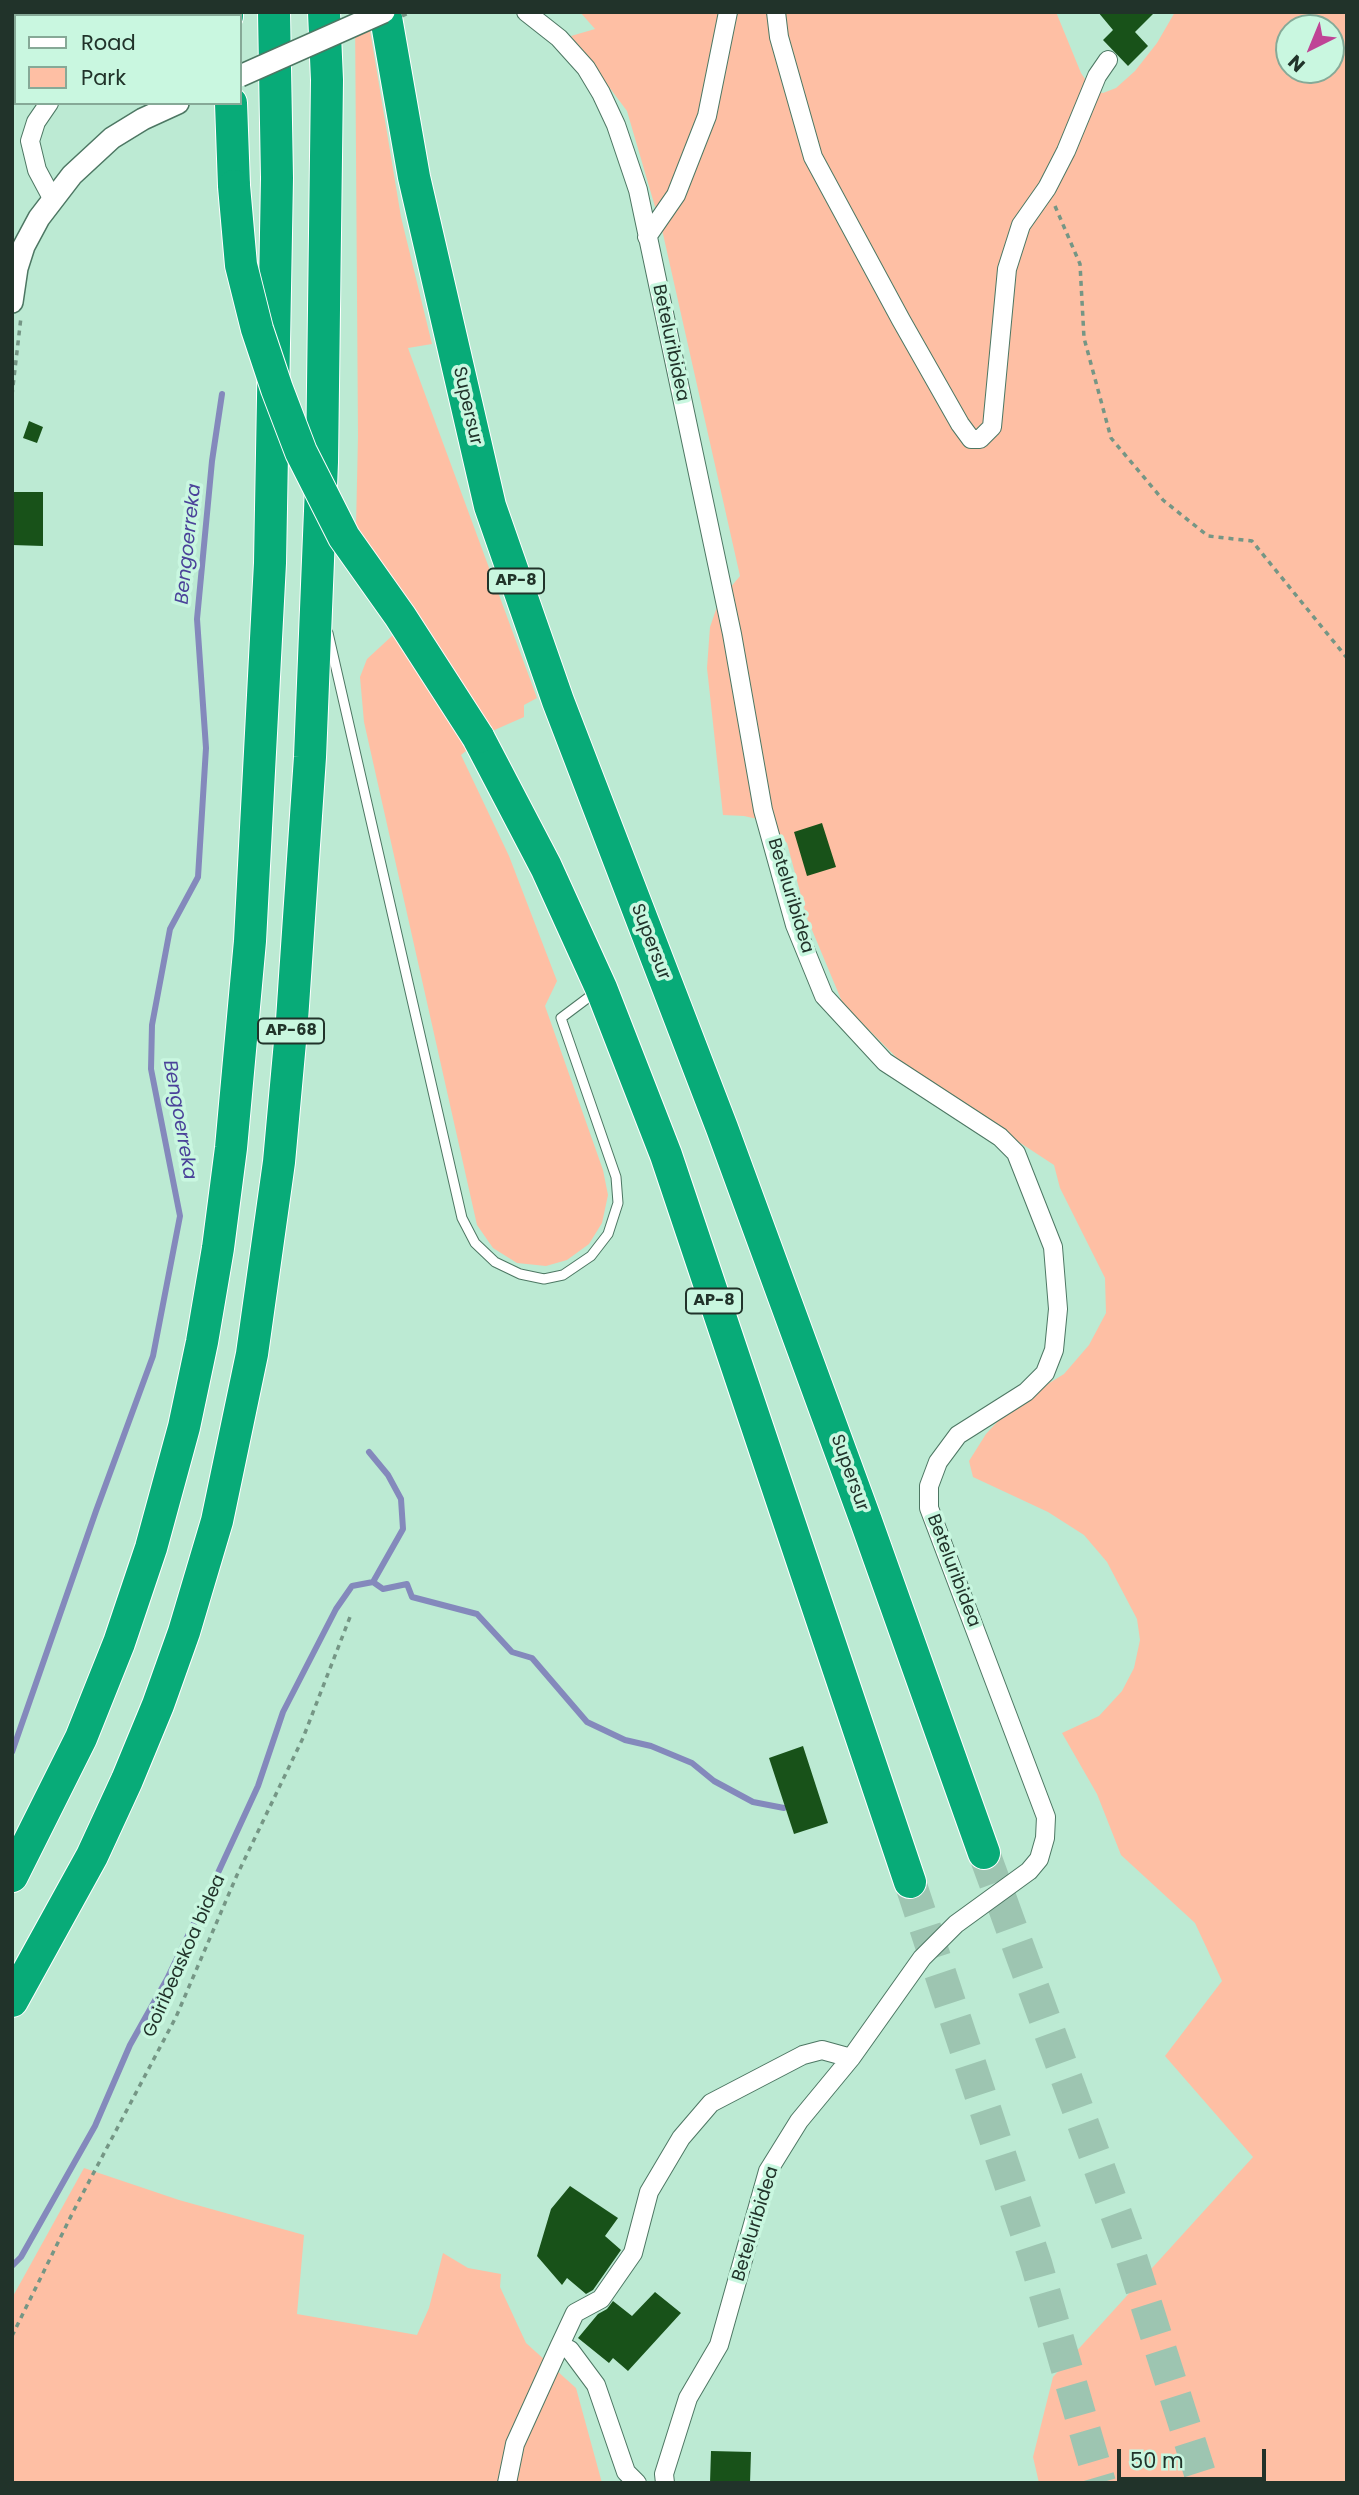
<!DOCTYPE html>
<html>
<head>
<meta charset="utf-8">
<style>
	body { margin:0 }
	#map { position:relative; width:1359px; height:2495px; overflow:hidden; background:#bcead3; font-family:Poppins,sans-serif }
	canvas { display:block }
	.frame { position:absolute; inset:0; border:14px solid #21332a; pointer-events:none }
	.legend { position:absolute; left:14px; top:14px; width:228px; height:91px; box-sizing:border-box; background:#c9f7e0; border:2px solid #86a997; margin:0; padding:9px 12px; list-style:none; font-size:21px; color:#21332a }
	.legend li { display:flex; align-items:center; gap:14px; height:35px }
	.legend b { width:35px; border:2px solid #86a997 }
	.north { position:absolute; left:1275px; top:14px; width:70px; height:70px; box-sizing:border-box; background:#c9f7e0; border:2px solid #86a997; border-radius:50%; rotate:223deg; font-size:19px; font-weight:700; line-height:28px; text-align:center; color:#21332a }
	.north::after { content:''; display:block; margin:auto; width:24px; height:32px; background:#bf4496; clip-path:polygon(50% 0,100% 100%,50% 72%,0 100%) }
	.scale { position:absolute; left:1117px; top:2449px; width:149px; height:32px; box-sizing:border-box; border:4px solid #21332a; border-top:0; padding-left:9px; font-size:21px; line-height:24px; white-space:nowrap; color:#21332a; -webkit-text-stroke:5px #c9f7e0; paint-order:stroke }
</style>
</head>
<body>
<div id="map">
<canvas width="1359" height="2495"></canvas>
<div class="frame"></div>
<ul class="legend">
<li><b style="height:9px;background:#fff"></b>Road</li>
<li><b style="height:19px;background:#febfa4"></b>Park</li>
</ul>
<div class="north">N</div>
<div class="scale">50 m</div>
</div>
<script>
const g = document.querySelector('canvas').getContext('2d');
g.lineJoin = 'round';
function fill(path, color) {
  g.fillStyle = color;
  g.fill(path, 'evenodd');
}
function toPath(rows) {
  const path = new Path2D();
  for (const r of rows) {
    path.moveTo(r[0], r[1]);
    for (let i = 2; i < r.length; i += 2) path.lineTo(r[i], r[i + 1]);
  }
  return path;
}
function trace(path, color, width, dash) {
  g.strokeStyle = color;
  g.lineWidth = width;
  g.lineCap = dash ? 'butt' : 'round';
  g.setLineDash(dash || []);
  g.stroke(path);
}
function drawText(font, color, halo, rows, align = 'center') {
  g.font = font + ' Poppins,sans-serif';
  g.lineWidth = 7;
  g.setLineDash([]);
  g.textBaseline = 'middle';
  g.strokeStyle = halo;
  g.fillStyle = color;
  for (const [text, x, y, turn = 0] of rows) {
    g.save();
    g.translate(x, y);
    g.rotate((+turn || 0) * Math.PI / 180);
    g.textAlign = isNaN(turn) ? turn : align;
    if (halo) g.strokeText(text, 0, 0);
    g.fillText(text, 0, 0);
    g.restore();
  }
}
const green = toPath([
	[12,12,60,12,52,16,16,16,16,32,12,33],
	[355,12,367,12,401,217,432,344,408,348,537,698,524,705,524,717,490,732,461,755,509,856,557,981,545,1006,603,1170,608,1195,602,1223,589,1244,567,1260,546,1266,517,1263,493,1248,477,1225,364,722,360,677,367,659,393,635,356,527,358,436],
	[580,12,1056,12,1081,73,1087,82,1099,92,1103,93,1116,88,1135,71,1157,43,1175,12,1347,12,1347,2483,1039,2483,1033,2457,1053,2377,1253,2157,1165,2056,1222,1981,1195,1923,1121,1855,1097,1794,1062,1733,1099,1716,1122,1691,1134,1668,1140,1640,1137,1619,1107,1562,1084,1535,1048,1512,973,1477,969,1461,986,1434,1012,1406,1064,1374,1089,1345,1106,1313,1105,1278,1060,1188,1054,1165,909,1070,843,1004,807,918,787,843,762,820,744,816,723,815,707,668,710,627,719,601,740,576,663,234,627,111,571,36,595,29],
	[1289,28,1331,28,1331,70,1289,70],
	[84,2168,179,2200,304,2235,297,2314,417,2335,429,2308,443,2253,468,2268,501,2274,500,2287,526,2343,576,2388,602,2483,12,2483,12,2298]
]);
const stream = toPath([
	[373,1582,383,1589,407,1584,412,1597,477,1614,512,1652,532,1658,587,1722,625,1740,651,1746,692,1763,714,1781,753,1802,784,1808],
	[12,1752,96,1511,153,1356,180,1216,151,1069,152,1025,170,929,198,877,206,748,197,619,212,461,222,394],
	[12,2266,21,2257,95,2126,130,2045,167,1979,211,1888,258,1786,283,1712,336,1609,352,1586,373,1582,403,1529,401,1499,388,1475,369,1452]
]);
const building = toPath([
	[1098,12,1155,12,1135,32,1148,46,1128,66,1103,40,1113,30],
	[29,421,43,427,37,443,23,438],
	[14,492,43,492,43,546,12,545],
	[822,823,836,867,807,876,794,832],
	[803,1746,828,1823,794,1834,769,1758],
	[570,2186,618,2218,605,2236,621,2250,593,2290,586,2294,567,2278,562,2285,537,2256,551,2209],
	[655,2292,681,2313,628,2371,613,2358,609,2363,578,2338,598,2314,607,2309,613,2301,632,2316],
	[711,2451,751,2452,750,2483,710,2483]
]);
const motorwayTunnel = toPath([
	[984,1853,1126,2241,1203,2483],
	[910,1882,1036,2263,1100,2483]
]);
const path = toPath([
	[1055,206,1080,264,1084,338,1111,438,1163,500,1208,536,1252,541,1347,658],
	[12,395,21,317],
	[12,2336,74,2210,176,2017,237,1875,303,1738,350,1617]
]);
const service = toPath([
	[328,633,462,1218,475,1243,495,1262,520,1274,544,1279,563,1275,591,1256,608,1234,618,1203,616,1177,561,1018,597,991]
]);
const minor = toPath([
	[75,12,77,16],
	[526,12,559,38,586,68,601,93,616,125,638,190,732,634,763,810,795,925,824,996,885,1062,1000,1137,1016,1153,1053,1247,1058,1309,1054,1350,1045,1373,1026,1392,958,1435,938,1462,929,1486,929,1508,1046,1817,1045,1838,1039,1859,1029,1871,956,1924,922,1958,851,2058,799,2121,768,2171,719,2345,688,2398,664,2474,665,2483],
	[776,12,779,37,813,157,901,320,960,424,971,439,980,439,992,427,1007,269,1021,225,1047,188,1066,151,1097,76,1108,60],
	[49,103,36,122,30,141,37,170,53,200],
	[647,237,676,195,707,116,728,12],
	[560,2345,575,2313,601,2299,633,2253,649,2192,681,2138,711,2103,803,2055,822,2050,851,2058],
	[507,2483,515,2444,560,2345,570,2350,596,2385,626,2472,637,2483]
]);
const tertiary = toPath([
	[12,302,17,268,24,246,39,218,72,175,112,138,143,119,178,103]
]);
const motorway = toPath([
	[227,12,227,16],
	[385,12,414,177,490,506,558,701,722,1128,866,1521,984,1853],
	[231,103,234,186],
	[478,737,546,867,601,988,666,1155,910,1882],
	[12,1876,81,1738,119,1643,151,1548,184,1427,202,1342,218,1248,231,1148,250,941,270,563,277,178,274,12],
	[12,2001,92,1856,127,1780,158,1705,184,1632,217,1521,252,1354,279,1162,292,1020,310,757,322,462,327,80,324,12]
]);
const pathBridge = toPath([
	[402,16,411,12]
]);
const tertiaryBridge = toPath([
	[240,76,384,12]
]);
const motorwayBridge = toPath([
	[234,186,241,265,257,329,277,389,301,452,344,537,400,616,478,737]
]);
const shields = [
	[516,581,56],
	[291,1031,66],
	[714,1301,56]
];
const shieldNames = [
	["AP-8",516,581],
	["AP-68",291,1031],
	["AP-8",714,1301]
];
const streetNames = [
	["Beteluribidea",670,343,78],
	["Supersur",467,406,77],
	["Beteluribidea",790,896,73],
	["Supersur",650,942,69],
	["Supersur",849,1473,70],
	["Beteluribidea",953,1571,69],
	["Goiribeaskoa bidea",185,1956,-66],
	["Beteluribidea",756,2224,-73]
];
const waterNames = [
	["Bengoerreka",189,544,-84],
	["Bengoerreka",179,1120,80]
];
fill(green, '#febfa4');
trace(stream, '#8489bc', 6);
fill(building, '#185219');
trace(motorwayTunnel, '#9dc5b1', 32, [32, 16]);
trace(service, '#4d7763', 11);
trace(minor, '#4d7763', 20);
trace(tertiary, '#4d7763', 24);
trace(motorway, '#fff', 34);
trace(path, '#759685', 3.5, [5, 5]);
trace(service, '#fff', 9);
trace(minor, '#fff', 18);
trace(tertiary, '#fff', 21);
trace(motorway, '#08ab78', 32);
trace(tertiaryBridge, '#4d7763', 24, []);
trace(motorwayBridge, '#fff', 34, []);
trace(pathBridge, '#759685', 3.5, [5, 5]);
trace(tertiaryBridge, '#fff', 21);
trace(motorwayBridge, '#08ab78', 32);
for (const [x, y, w] of shields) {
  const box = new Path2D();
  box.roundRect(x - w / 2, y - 12.5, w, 25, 5);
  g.fillStyle = '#c9f7e0';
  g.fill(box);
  trace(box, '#21332a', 2);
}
drawText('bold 16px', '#21332a', null, shieldNames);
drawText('18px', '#21332a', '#c9f7e0', streetNames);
drawText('italic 19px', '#4a4299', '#c9f7e0', waterNames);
</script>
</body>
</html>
